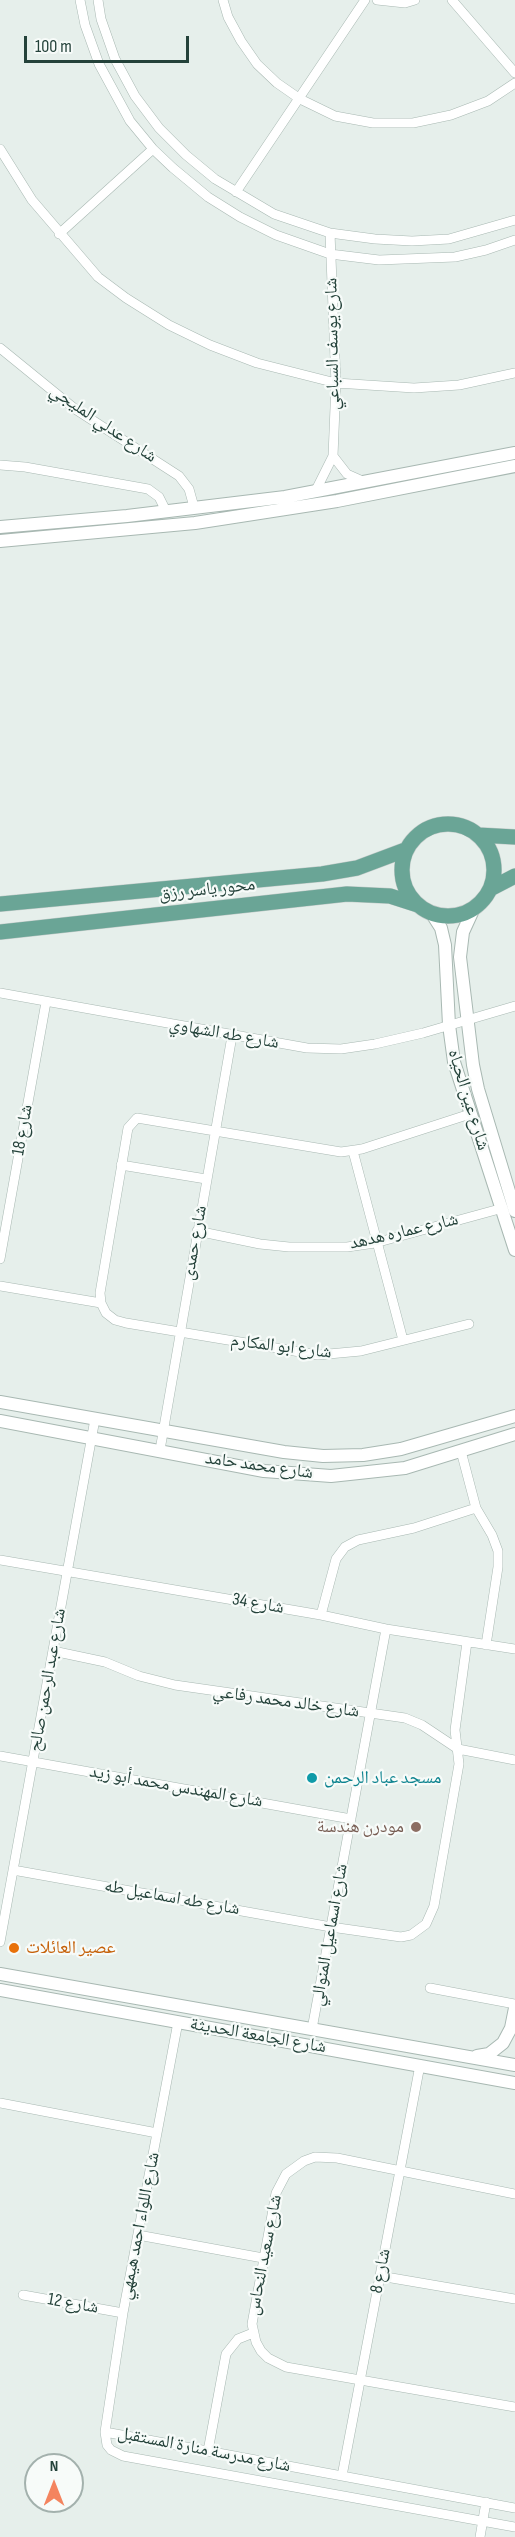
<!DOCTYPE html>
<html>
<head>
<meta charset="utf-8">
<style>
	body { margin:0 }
	#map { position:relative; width:515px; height:2537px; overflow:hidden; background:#e6efeb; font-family:"Sofia Sans Condensed",sans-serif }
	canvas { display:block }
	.north { position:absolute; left:24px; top:2453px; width:60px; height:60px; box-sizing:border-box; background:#f7fbf9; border:2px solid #a3b1ad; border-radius:50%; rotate:0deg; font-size:16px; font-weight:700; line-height:24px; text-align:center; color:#24423a }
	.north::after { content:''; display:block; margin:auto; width:21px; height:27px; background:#f4845f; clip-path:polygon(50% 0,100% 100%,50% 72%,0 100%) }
	.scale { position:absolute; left:24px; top:36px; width:165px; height:27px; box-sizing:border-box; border:3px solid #24423a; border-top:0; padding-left:8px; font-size:18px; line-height:21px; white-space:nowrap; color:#24423a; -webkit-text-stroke:4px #f7fbf9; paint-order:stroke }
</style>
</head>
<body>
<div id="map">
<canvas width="515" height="2537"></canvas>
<div class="north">N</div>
<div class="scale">100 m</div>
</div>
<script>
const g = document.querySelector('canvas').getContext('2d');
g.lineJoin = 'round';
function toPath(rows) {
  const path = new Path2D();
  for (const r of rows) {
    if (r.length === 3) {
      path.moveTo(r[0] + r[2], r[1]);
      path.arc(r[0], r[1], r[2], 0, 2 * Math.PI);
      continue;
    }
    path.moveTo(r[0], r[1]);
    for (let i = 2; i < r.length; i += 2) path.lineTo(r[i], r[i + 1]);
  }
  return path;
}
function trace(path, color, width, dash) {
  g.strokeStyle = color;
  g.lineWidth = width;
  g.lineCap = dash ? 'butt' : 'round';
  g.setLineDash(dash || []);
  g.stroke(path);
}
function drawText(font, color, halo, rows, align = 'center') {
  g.font = font + ' "Sofia Sans Condensed","Noto Naskh Arabic",sans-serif';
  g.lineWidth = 4.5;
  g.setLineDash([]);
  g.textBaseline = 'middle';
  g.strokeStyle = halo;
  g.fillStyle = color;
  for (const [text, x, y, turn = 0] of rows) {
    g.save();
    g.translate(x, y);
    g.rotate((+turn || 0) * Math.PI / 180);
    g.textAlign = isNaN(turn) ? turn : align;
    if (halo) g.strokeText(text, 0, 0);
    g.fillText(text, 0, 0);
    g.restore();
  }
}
const minor = toPath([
	[80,0,85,25,99,64,130,121,153,149,173,168,208,197,240,217,276,235,330,254,379,260,455,257,486,250,515,240],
	[98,0,101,19,115,59,135,96,159,128,186,155,215,179,274,214,330,233,375,239,412,241,449,239,515,220],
	[223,0,228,17,241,41,257,64,277,83,300,99,335,116,373,123,413,123,451,115,488,101,515,83],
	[377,0,405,3,415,0],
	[452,0,515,73],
	[0,149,32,200,98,277,126,298,169,325,210,345,257,363,336,383,414,388,459,385,515,373],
	[236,192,365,0],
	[59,234,153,149],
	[0,348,75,409,179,476,189,489,194,507],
	[333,456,347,474,365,482],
	[0,465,25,467,148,489,159,497,166,511],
	[315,492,333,456,336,383,330,233],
	[0,993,307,1048,341,1049,375,1044,423,1033,515,1006],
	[353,1151,403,1340],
	[121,1165,206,1179],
	[197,1231,260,1244,289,1247,347,1247,375,1243,503,1208],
	[0,1259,46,1002],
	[0,1286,101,1303],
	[469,1324,361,1351,318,1355,126,1323,115,1320,106,1313,101,1303,100,1293,128,1128,137,1118,341,1152,362,1149,470,1114],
	[160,1450,232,1036],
	[461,1451,476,1508,492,1535,498,1551,498,1567,486,1645],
	[0,1560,321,1615,386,1629,515,1649],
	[321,1615,336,1559,345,1547,358,1540,414,1528,476,1508],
	[53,1651,105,1662,139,1676,175,1685,405,1718,422,1725,458,1749,515,1760],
	[0,1756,351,1819],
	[13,1870,331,1927,401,1937,411,1935,426,1924,434,1906,459,1764,455,1730,467,1642],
	[0,1942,95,1419],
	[430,1988,515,2004],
	[178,2022,123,2313,105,2432,107,2445,111,2450,123,2456,515,2527],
	[312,2029,386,1629],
	[0,2103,157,2133],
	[515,2194,337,2158,315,2157,304,2161,286,2174,276,2193,252,2324,256,2342,261,2351,268,2358,286,2367,515,2407],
	[138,2235,263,2258],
	[380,2276,515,2299],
	[23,2295,123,2313],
	[105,2432,515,2508],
	[208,2451,226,2354,238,2339,253,2333],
	[342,2476,420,2065],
	[480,2537,486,2502]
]);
const tertiary = toPath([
	[0,527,127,516,285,497,515,453],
	[0,541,195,523,337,501,515,466],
	[474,908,463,932,460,957,473,1065,478,1089,515,1211],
	[432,914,441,928,445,945,449,1025,454,1062,515,1250],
	[0,1402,284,1452,323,1456,363,1455,401,1449,515,1416],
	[0,1421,264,1471,331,1476,405,1468,515,1434],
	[0,1974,515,2065],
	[0,1990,515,2083],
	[477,2056,489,2054,503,2043,511,2028,515,2008]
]);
const primary = toPath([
	[448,870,46],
	[478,835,515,837],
	[490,889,515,876],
	[0,904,322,874,357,868,405,850],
	[0,932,347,894,390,896,418,905]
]);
const markers = [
	[312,1778,6,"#0f9aa8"],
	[416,1827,6,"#8d6e63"],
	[14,1948,6,"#e8710a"]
];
const streetNames = [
	["شارع يوسف السباعي",333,344,-91],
	["شارع عدلي المليجي",103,424,34],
	["محور ياسر رزق",207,890,-6],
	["شارع طه الشهاوي",224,1034,10],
	["شارع عين الحياه",468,1100,73],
	["شارع 18",23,1130,-80],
	["شارع عماره هدهد",404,1232,-13],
	["شارع حمدى",195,1243,-80],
	["شارع ابو المكارم",281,1347,7],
	["شارع محمد حامد",259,1466,8],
	["شارع 34",258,1604,10],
	["شارع عبد الرحمن صالح",48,1680,-80],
	["شارع خالد محمد رفاعي",286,1702,8],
	["شارع المهندس محمد أبو زيد",176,1787,10],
	["شارع طه اسماعيل طه",172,1898,10],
	["شارع اسماعيل المنوالي",330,1935,-80],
	["شارع الجامعة الحديثة",258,2036,10],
	["شارع اللواء احمد هيمهي",140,2226,-79],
	["شارع سعيد النحاس",265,2255,-79],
	["شارع 8",381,2271,-79],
	["شارع 12",73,2304,10],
	["شارع مدرسة منارة المستقبل",204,2450,11]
];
const cultureNames = [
	["مسجد عباد الرحمن",324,1778]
];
const educationNames = [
	["مودرن هندسة",404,1827]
];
const foodNames = [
	["عصير العائلات",26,1948]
];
trace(minor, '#a8b8b2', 10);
trace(tertiary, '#a8b8b2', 14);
trace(primary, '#c2cac8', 16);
trace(minor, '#fff', 9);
trace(tertiary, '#fff', 12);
trace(primary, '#6aa596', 15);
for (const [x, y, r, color] of markers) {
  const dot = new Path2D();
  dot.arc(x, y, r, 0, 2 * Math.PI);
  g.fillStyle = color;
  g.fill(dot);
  trace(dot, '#f7fbf9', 2);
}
drawText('18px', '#24423a', '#f7fbf9', streetNames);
drawText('18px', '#0d838f', '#f7fbf9', cultureNames, 'left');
drawText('18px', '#785e54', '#f7fbf9', educationNames, 'right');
drawText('18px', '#c56008', '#f7fbf9', foodNames, 'left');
</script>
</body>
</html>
